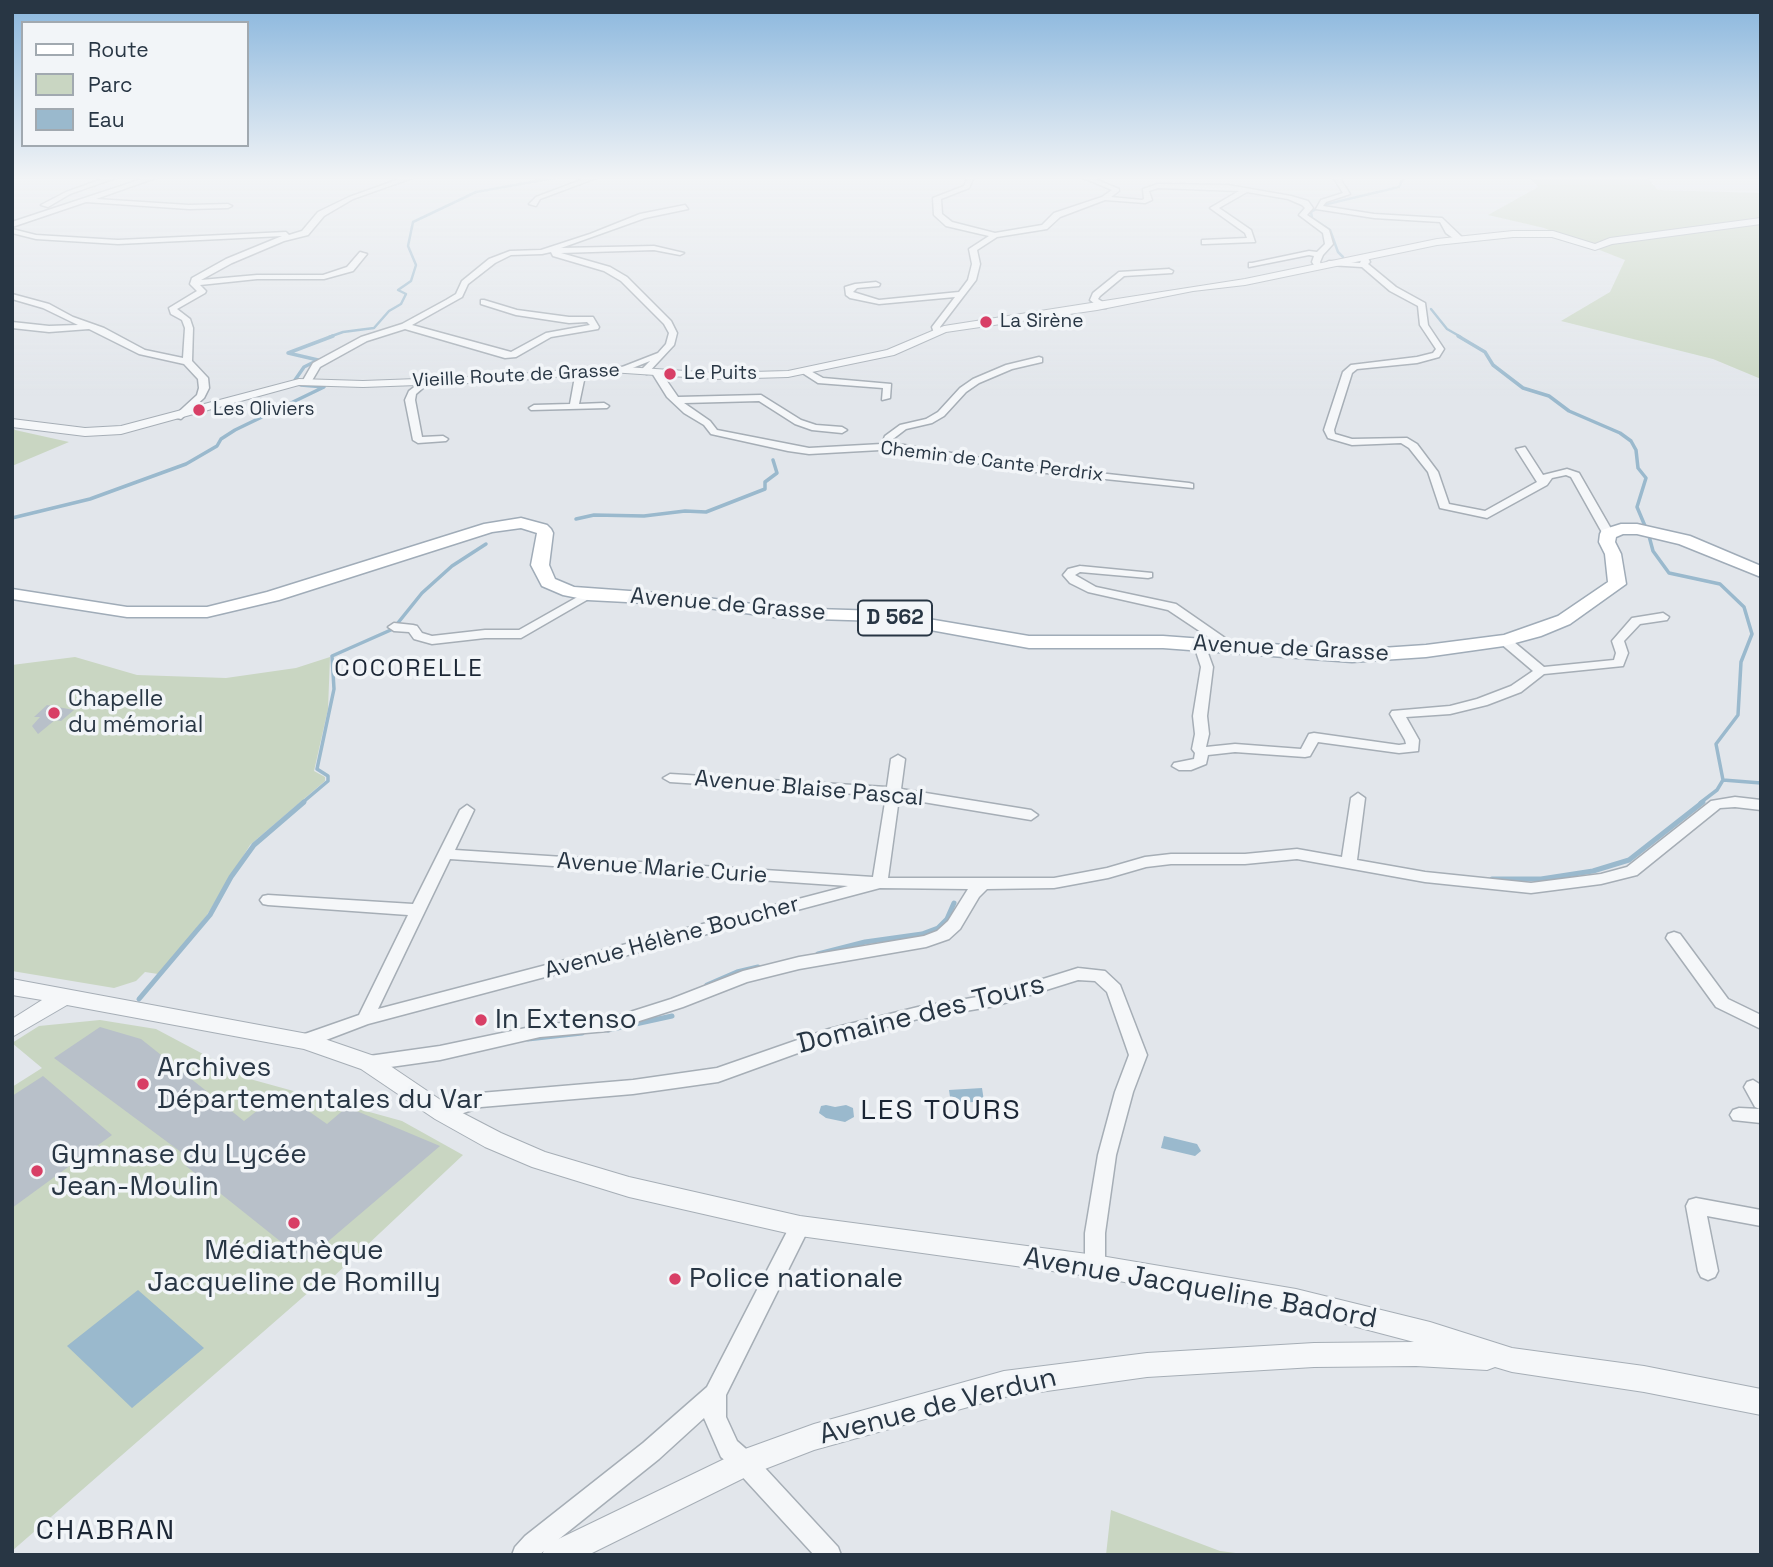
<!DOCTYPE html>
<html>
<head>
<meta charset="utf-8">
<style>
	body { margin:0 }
	#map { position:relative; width:1773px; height:1567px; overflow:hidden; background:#e2e6eb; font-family:"Space Grotesk",sans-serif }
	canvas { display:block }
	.frame { position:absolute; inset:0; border:14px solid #283644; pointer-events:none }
	.legend { position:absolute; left:21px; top:21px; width:228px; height:126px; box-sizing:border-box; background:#f2f5f8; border:2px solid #a1a9b0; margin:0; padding:9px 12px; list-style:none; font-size:21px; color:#283644 }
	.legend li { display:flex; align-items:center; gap:14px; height:35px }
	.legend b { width:35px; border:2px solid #a1a9b0 }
</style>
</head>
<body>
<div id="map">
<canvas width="1773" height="1567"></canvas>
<div class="frame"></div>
<ul class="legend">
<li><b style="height:9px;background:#fff"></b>Route</li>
<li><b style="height:19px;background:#c9d6c2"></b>Parc</li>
<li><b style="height:19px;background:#9ab9cd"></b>Eau</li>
</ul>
</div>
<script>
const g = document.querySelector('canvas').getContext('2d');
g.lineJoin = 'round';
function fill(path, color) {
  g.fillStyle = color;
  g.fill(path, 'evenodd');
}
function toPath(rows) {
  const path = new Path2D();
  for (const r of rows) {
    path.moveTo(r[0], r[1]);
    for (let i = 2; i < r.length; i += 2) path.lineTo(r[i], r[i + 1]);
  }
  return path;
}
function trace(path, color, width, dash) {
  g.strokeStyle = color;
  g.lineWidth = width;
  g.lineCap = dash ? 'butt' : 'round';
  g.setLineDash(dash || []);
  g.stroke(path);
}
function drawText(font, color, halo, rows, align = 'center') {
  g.font = font + ' "Space Grotesk",sans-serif';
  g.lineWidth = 7;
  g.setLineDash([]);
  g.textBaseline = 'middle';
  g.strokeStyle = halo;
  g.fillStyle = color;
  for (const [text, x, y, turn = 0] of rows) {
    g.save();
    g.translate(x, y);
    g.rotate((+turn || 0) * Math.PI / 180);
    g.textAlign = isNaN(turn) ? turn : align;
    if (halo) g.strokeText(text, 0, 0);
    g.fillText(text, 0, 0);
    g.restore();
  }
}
const green = toPath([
	[1530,177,1646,177,1658,190,1761,193,1761,379,1713,359,1561,321,1610,292,1625,260,1544,228,1488,215,1538,187],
	[12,426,15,430,69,442,12,466],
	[75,657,137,675,226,678,296,668,330,657,328,709,314,771,325,777,325,781,250,845,207,915,166,967,158,974,145,972,136,981,114,988,12,971,12,665],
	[100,1020,156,1029,250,1079,402,1121,463,1155,331,1279,310,1291,12,1551,12,1087,42,1068,12,1043,39,1026],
	[1111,1510,1220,1551,1251,1555,1106,1555]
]);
const water = toPath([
	[982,1088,984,1101,951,1104,949,1090],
	[826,1105,835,1107,846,1105,853,1108,854,1117,845,1122,826,1118,819,1113,821,1106],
	[1164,1136,1197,1144,1201,1151,1195,1156,1161,1148],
	[138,1290,204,1348,132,1408,67,1346]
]);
const streamFar2 = toPath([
	[1343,257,1338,252,1330,230,1312,218,1311,212,1323,205,1399,187,1404,177],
	[1431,309,1447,329,1461,337],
	[329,337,343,332,374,328,389,311,401,304,406,294,398,290,411,281,416,265,408,246,413,222,476,192,559,177]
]);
const streamFar1 = toPath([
	[1458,336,1485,352,1493,365,1523,388,1549,396,1569,411,1620,433,1631,441,1636,450,1638,468,1646,478,1637,507,1645,526],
	[295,380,304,367,318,360,288,353,333,336],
	[12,518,90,499,186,464,217,446,221,439,235,430,324,387,301,385],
	[576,519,594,515,644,516,685,511,706,512,765,489,765,482,777,473,773,460],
	[1649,536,1653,551,1669,573,1720,584,1744,607,1752,634,1741,662,1738,715,1716,744,1723,780,1717,790,1700,803],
	[1723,780,1761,783],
	[302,803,328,781,328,776,317,769,334,689,332,656,393,629,422,593,452,566,486,544]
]);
const stream = toPath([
	[1492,879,1541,879,1593,871,1629,860,1703,802],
	[818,954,865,942,922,934,938,928,947,919,954,903],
	[707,985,737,972,758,967],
	[139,999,210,915,231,877,254,845,304,802],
	[608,1030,672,1016],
	[528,1039,582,1033]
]);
const building = toPath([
	[47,705,74,710,61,721,55,720,38,734,32,726,40,717,34,717],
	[100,1027,141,1039,244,1121,281,1092,327,1124,347,1107,440,1146,305,1261,186,1166,193,1161,54,1058],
	[43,1076,112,1135,12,1208,12,1096]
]);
const minor = toPath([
	[108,177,118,177,70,194,48,207,41,205,66,192,108,177],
	[148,177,158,177,96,199,189,205,228,204,232,206,228,208,189,209,86,202,12,227,12,222,148,177],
	[405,177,415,177,353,199,324,216,308,235,284,241,232,263,201,280,257,275,323,275,347,267,360,252,367,254,353,271,324,279,257,279,200,285,206,291,205,293,177,309,190,319,193,328,192,361,208,378,209,388,204,398,181,419,173,417,197,395,199,388,198,379,184,364,139,354,89,329,49,332,12,328,12,322,49,326,78,325,43,308,12,299,12,294,49,304,73,317,104,328,145,350,183,358,185,328,182,320,171,314,169,308,197,291,190,284,192,278,226,259,282,236,118,244,36,239,12,233,12,229,36,235,118,240,286,232,289,235,302,231,318,212,349,197,405,177],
	[589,177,599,177,540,199,536,206,529,204,536,197,589,177],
	[968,177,974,177,969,188,941,199,942,214,952,222,995,233,1042,225,1054,213,1102,197,1112,190,1081,177,1090,177,1119,189,1119,191,1111,197,1142,200,1144,199,1143,189,1158,184,1228,185,1291,196,1308,201,1313,208,1307,215,1329,230,1333,244,1323,255,1320,262,1322,268,1316,268,1312,262,1314,256,1309,255,1249,267,1249,263,1252,263,1309,251,1317,252,1325,244,1323,233,1299,215,1305,208,1302,205,1288,199,1247,192,1219,208,1251,230,1255,242,1205,244,1202,244,1202,240,1247,238,1245,233,1210,208,1239,191,1158,188,1149,191,1152,200,1145,203,1105,200,1060,217,1047,229,997,237,977,250,980,264,976,280,940,327,940,333,934,333,932,327,955,297,879,304,850,298,846,295,845,287,855,284,876,282,880,284,879,286,857,288,853,292,879,300,959,292,968,280,972,264,969,249,989,236,946,226,934,215,933,198,964,186,968,177],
	[1333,177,1339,177,1350,194,1326,202,1323,206,1374,214,1442,218,1464,239,1457,241,1446,233,1440,222,1374,218,1316,209,1321,200,1343,193,1333,177],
	[685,205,688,209,645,218,561,248,654,246,684,253,680,255,654,250,561,253,610,267,627,277,671,321,677,333,674,345,647,374,639,372,650,361,625,371,617,369,658,353,666,344,669,333,664,324,621,281,604,271,553,256,551,252,542,254,511,255,495,263,468,284,462,297,412,325,511,352,546,333,590,325,587,322,569,323,516,315,481,304,481,300,484,300,517,310,569,317,593,317,599,327,598,329,551,337,516,357,505,358,405,329,367,341,320,367,310,384,302,382,313,363,361,337,402,324,446,300,456,294,462,281,489,259,510,251,541,250,590,234,640,214,685,205],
	[1362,258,1368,258,1370,262,1368,264,1396,287,1425,303,1428,325,1444,349,1439,357,1417,363,1357,369,1352,373,1334,430,1335,434,1352,439,1407,438,1417,444,1438,472,1449,504,1485,511,1537,482,1516,449,1525,447,1543,475,1567,469,1579,473,1614,534,1612,536,1604,536,1571,477,1566,475,1552,478,1547,485,1487,518,1440,508,1428,472,1409,448,1401,443,1352,445,1328,438,1324,430,1343,372,1351,365,1417,357,1433,353,1436,349,1420,325,1418,306,1390,291,1362,267,1329,265,1325,263,1329,261,1360,263,1362,258],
	[1169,269,1173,271,1172,273,1124,276,1100,296,1098,299,1106,304,1106,308,1100,308,1090,300,1093,293,1119,272,1169,269],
	[1039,357,1042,358,1042,362,1012,369,979,383,966,392,944,416,932,423,906,429,893,439,892,443,1017,464,1189,483,1193,484,1193,488,1017,470,898,449,809,454,788,451,711,434,704,425,684,413,667,397,652,373,660,371,678,397,761,395,801,420,816,425,842,427,847,430,842,433,812,430,795,424,759,401,684,403,710,421,717,430,809,448,882,444,885,436,900,425,926,419,938,412,960,388,973,379,1006,365,1039,357],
	[581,368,586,371,579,404,604,403,609,406,607,408,531,410,529,408,534,405,570,404,576,371,581,368],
	[807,369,823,378,891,384,890,398,882,400,883,388,818,383,804,374,802,372,807,369],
	[426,378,431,381,416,394,415,400,422,437,443,436,448,439,446,441,418,443,413,440,405,400,409,391,426,378],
	[1080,566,1152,573,1152,577,1148,578,1080,572,1075,575,1096,587,1176,604,1238,647,1236,650,1228,650,1168,610,1088,592,1070,583,1063,575,1068,569,1080,566],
	[588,591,592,593,592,597,521,638,485,638,432,644,414,639,409,632,394,631,388,627,394,623,413,625,417,626,422,633,432,636,485,630,519,630,588,591],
	[1663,613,1669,617,1667,620,1640,624,1624,641,1628,653,1623,666,1544,674,1521,692,1487,705,1450,714,1406,717,1419,740,1418,751,1399,753,1318,742,1310,756,1305,757,1235,752,1208,755,1206,764,1191,770,1179,770,1172,766,1174,763,1194,759,1195,753,1192,749,1195,734,1193,716,1201,667,1194,645,1196,642,1204,642,1213,667,1207,716,1209,734,1206,747,1235,744,1301,749,1309,734,1314,733,1399,745,1406,744,1405,740,1390,714,1392,711,1450,706,1477,699,1511,686,1533,671,1500,643,1498,640,1500,637,1508,637,1544,667,1614,660,1616,653,1612,641,1632,618,1663,613],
	[898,755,905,759,901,789,1031,810,1038,815,1031,820,899,798,888,878,1054,878,1107,868,1145,857,1171,854,1245,854,1297,849,1342,857,1351,798,1358,793,1365,798,1357,860,1425,872,1531,883,1601,874,1627,867,1711,801,1735,797,1761,800,1761,810,1735,807,1720,808,1637,875,1601,884,1531,893,1425,882,1297,859,1245,864,1171,864,1146,867,1108,878,1054,888,987,889,979,897,960,929,949,939,926,947,799,969,747,982,683,1007,608,1031,540,1037,440,1060,369,1070,363,1068,360,1063,363,1058,369,1056,440,1046,540,1025,608,1019,671,999,743,971,799,957,924,936,937,931,948,921,968,889,880,888,368,1024,305,1048,299,1046,296,1041,299,1036,359,1015,408,915,268,905,263,904,260,900,263,896,268,895,413,904,460,810,467,805,474,810,455,850,873,877,886,796,670,782,663,778,670,774,887,787,891,759,898,755],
	[450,859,848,886,378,1009,450,859],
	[1674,932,1680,934,1728,999,1761,1015,1761,1029,1716,1007,1666,938,1668,934,1674,932],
	[1078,968,1105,971,1120,985,1147,1055,1133,1092,1116,1155,1105,1233,1105,1266,1102,1272,1095,1275,1088,1272,1085,1266,1085,1233,1098,1155,1115,1092,1129,1055,1107,992,1095,981,1078,980,995,1006,918,1019,831,1041,718,1082,633,1094,481,1107,443,1120,437,1118,434,1113,437,1108,480,1093,633,1080,717,1068,829,1029,918,1007,995,994,1078,968],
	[1753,1080,1761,1085,1761,1123,1733,1120,1730,1115,1733,1110,1739,1108,1760,1109,1755,1107,1744,1087,1747,1082,1753,1080],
	[1696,1198,1761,1210,1761,1226,1707,1216,1718,1271,1715,1277,1708,1280,1701,1277,1698,1271,1686,1206,1689,1200,1696,1198],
	[800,1218,807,1220,810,1226,726,1395,726,1417,737,1441,753,1455,838,1547,841,1555,814,1555,737,1471,721,1457,704,1418,659,1459,539,1555,512,1555,515,1547,525,1536,643,1443,707,1387,793,1220,800,1218]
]);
const tertiary = toPath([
	[1761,218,1761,224,1612,244,1595,250,1552,237,1513,237,1437,245,1245,285,1193,291,1097,310,946,332,894,355,788,377,716,379,610,372,498,382,363,387,299,385,121,434,85,436,12,427,12,419,85,428,121,426,299,379,363,381,498,376,610,366,716,373,788,371,887,350,944,326,1245,279,1437,239,1513,231,1553,231,1595,244,1610,238,1761,218],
	[12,979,313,1035,377,1057,451,1107,501,1133,545,1152,629,1177,800,1216,1095,1255,1296,1289,1430,1322,1512,1348,1644,1366,1761,1389,1761,1415,1644,1392,1512,1372,1495,1367,1487,1370,1416,1366,1314,1367,1147,1377,1004,1397,814,1450,752,1474,588,1555,542,1555,546,1545,745,1449,814,1424,1004,1371,1147,1353,1314,1343,1414,1342,1296,1311,1095,1277,800,1236,629,1197,532,1167,485,1147,435,1119,361,1069,304,1049,67,1005,12,1037,12,1019,42,1000,12,995,12,979]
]);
const primary = toPath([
	[521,518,547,525,551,529,553,533,549,565,555,579,574,587,685,595,782,608,881,611,1029,636,1163,636,1352,650,1426,645,1504,635,1558,616,1608,582,1605,554,1599,542,1600,534,1602,530,1621,524,1637,524,1690,536,1761,566,1761,577,1679,544,1637,534,1623,534,1616,537,1615,542,1621,554,1626,584,1570,624,1541,636,1504,646,1426,657,1352,662,1163,648,1029,648,881,621,782,618,685,605,588,600,563,595,542,586,531,565,537,533,521,528,492,532,279,600,207,617,127,617,12,599,12,589,127,607,207,607,267,592,484,524,521,518]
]);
const markers = [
	[986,322,7,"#d83f66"],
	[670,374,7,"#d83f66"],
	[199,410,7,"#d83f66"],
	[54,713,7,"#d83f66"],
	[481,1020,7,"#d83f66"],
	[143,1084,7,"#d83f66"],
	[37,1171,7,"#d83f66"],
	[294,1223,7,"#d83f66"],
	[675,1279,7,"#d83f66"]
];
const farPoinames = [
	["La Sirène",1000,322],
	["Le Puits",684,374],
	["Les Oliviers",213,410]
];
const farStreetnames = [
	["Vieille Route de Grasse",516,376,-3],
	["Chemin de Cante Perdrix",992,462,7]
];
const shields = [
	[895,618,74]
];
const shieldNames = [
	["D 562",895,618]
];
const streetNames = [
	["Avenue de Grasse",728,605,5],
	["Avenue de Grasse",1291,649,3],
	["Avenue Blaise Pascal",809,789,5],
	["Avenue Marie Curie",662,869,4],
	["Avenue Hélène Boucher",672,938,-15]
];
const poiNames = [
	["Chapelle",68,700],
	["du mémorial",68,726]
];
const neighbourhoodNames = [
	["COCORELLE",409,669]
];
const nearStreetnames = [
	["Domaine des Tours",921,1015,-14],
	["Avenue Jacqueline Badord",1200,1289,10],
	["Avenue de Verdun",938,1407,-14]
];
const nearPoinames = [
	["In Extenso",495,1020],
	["Archives",157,1068],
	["Départementales du Var",157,1100],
	["Gymnase du Lycée",51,1155],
	["Jean-Moulin",51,1187],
	["Médiathèque",294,1251,"center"],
	["Jacqueline de Romilly",294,1283,"center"],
	["Police nationale",689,1279]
];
const nearNeighbourhoodnames = [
	["LES TOURS",941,1111],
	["CHABRAN",106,1531]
];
fill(green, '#c9d6c2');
fill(water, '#9ab9cd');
trace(streamFar2, '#9ab9cd', 2.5);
trace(streamFar1, '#9ab9cd', 3.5);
trace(stream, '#9ab9cd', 5);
fill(building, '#b8c0c9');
trace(minor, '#a6aeb6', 3);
trace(tertiary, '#a6aeb6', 2);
trace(primary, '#a0acb8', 3);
fill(minor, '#f5f7f9');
fill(tertiary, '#f5f7f9');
fill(primary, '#fff');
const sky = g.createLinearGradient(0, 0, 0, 396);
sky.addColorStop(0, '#89b6dd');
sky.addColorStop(0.45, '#f2f4f6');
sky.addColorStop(1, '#f2f4f600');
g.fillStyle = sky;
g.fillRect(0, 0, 1773, 396);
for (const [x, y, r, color] of markers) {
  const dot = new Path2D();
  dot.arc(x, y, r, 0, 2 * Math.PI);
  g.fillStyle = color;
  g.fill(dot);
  trace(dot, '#f2f5f8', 2.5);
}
drawText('19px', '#283644', '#f2f5f8', farPoinames, 'left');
drawText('19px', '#283644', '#f2f5f8', farStreetnames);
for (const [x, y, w] of shields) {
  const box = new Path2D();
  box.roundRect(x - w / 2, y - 17.5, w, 35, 5);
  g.fillStyle = '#f2f5f8';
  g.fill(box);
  trace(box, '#283644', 2);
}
drawText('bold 21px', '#283644', null, shieldNames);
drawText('23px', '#283644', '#f2f5f8', streetNames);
drawText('23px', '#283644', '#f2f5f8', poiNames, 'left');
g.letterSpacing = '2px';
drawText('24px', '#1b2635', '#f2f5f8', neighbourhoodNames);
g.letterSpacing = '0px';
drawText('28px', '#283644', '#f2f5f8', nearStreetnames);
drawText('28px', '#283644', '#f2f5f8', nearPoinames, 'left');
g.letterSpacing = '2px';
drawText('28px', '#1b2635', '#f2f5f8', nearNeighbourhoodnames);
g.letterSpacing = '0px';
</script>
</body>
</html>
